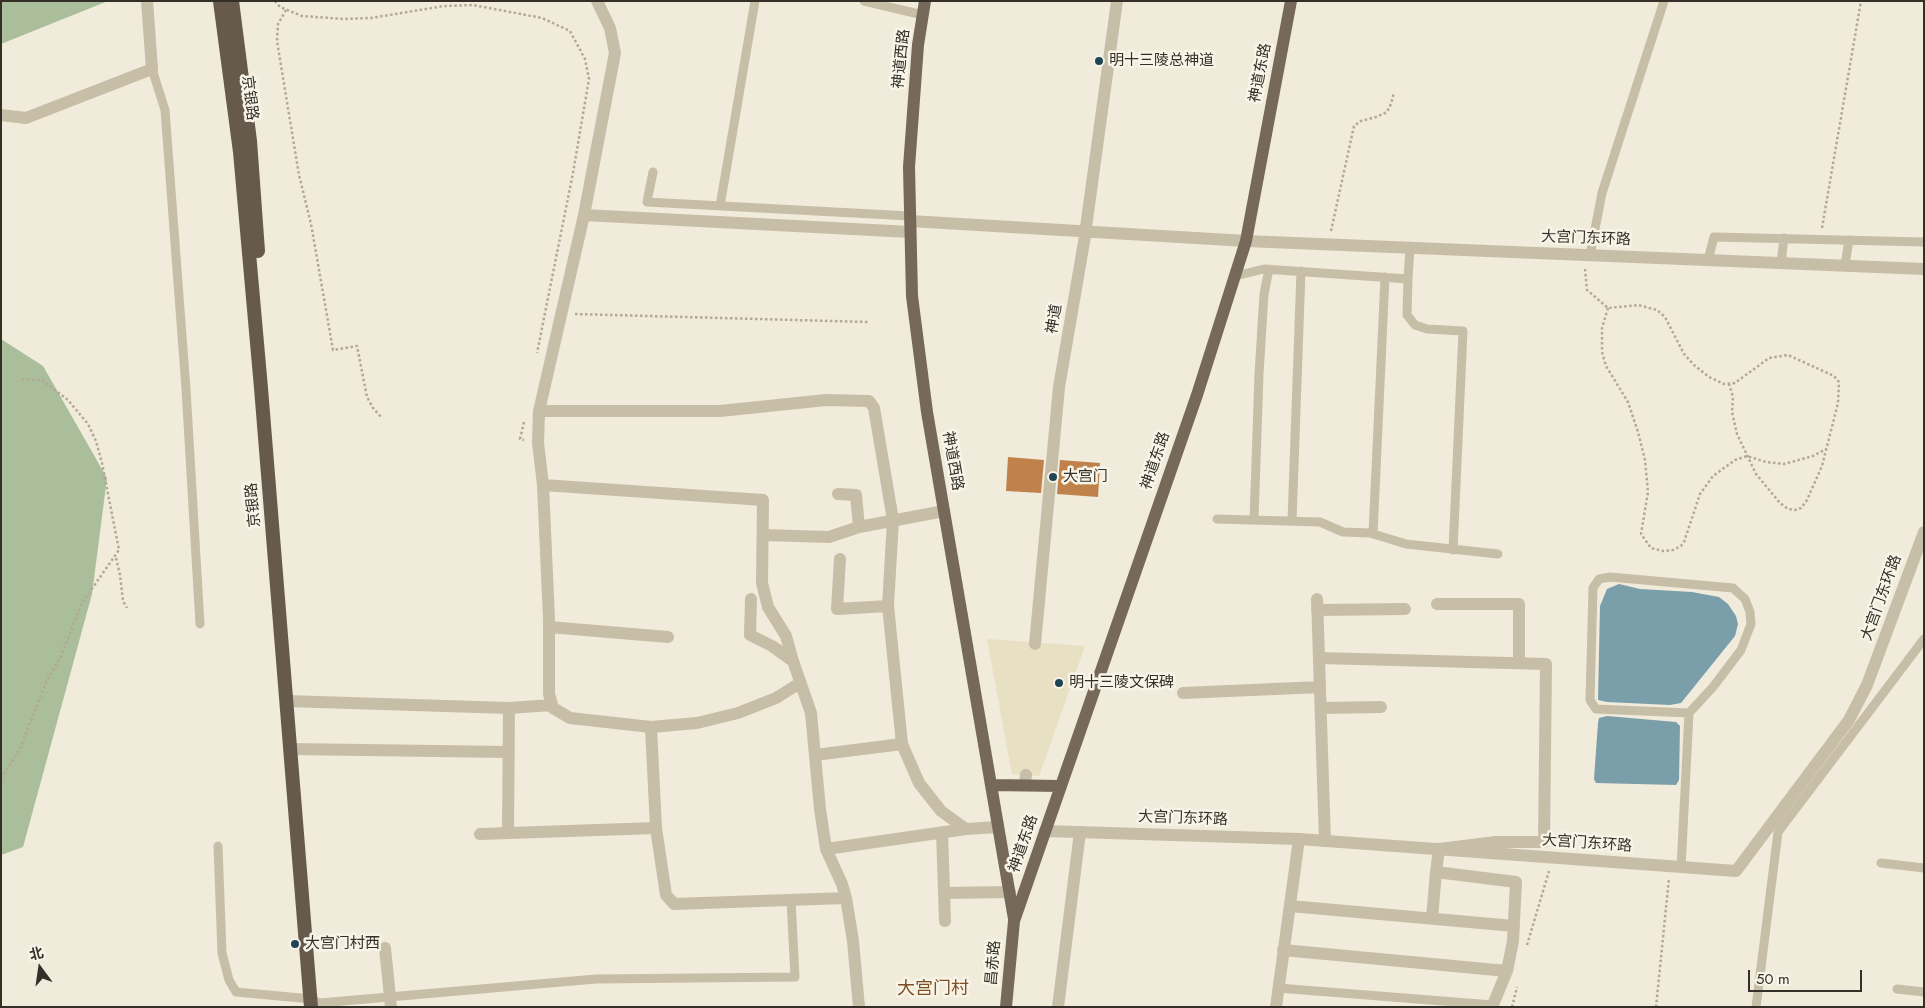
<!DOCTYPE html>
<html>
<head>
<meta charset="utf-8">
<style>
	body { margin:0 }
	#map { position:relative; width:1925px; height:1008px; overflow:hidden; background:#f0ebdb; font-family:Jost,"Noto Sans SC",sans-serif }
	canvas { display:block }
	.frame { position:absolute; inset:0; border:2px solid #342f27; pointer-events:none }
	.north { position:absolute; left:15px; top:943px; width:50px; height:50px; -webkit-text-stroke:4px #f8f4e7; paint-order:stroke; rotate:346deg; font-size:14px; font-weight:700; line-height:20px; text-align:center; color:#342f27 }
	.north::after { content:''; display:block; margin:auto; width:18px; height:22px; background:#342f27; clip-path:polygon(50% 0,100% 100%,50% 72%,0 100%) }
	.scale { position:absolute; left:1748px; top:970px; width:114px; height:22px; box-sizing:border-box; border:2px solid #342f27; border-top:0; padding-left:6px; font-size:15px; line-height:18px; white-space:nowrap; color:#342f27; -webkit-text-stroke:4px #f8f4e7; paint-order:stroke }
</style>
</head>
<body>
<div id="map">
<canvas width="1925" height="1008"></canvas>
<div class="frame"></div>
<div class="north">北</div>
<div class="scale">50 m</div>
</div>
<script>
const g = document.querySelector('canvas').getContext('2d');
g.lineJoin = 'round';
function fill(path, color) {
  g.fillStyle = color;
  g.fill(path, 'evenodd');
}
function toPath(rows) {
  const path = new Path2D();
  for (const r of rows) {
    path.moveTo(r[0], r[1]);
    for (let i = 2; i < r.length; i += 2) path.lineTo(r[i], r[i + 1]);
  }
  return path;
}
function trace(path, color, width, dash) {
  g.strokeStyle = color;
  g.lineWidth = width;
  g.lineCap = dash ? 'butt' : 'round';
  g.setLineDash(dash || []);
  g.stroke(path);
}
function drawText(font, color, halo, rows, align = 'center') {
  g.font = font + ' Jost,"Noto Sans SC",sans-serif';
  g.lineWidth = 5;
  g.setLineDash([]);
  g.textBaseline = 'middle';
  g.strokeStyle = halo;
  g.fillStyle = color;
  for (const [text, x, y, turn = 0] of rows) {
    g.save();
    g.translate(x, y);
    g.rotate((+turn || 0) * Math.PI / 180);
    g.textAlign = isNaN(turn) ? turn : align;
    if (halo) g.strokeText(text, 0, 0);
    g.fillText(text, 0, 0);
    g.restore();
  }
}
const green = toPath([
	[1,1,108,1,1,44],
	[1,339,43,366,107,478,92,594,23,847,1,855]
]);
const plaza = toPath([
	[987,639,1085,646,1039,776,1012,774]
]);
const water = toPath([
	[1619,584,1640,589,1692,592,1719,597,1728,604,1736,616,1738,624,1735,636,1681,703,1670,705,1607,702,1598,700,1600,606,1607,589],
	[1607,716,1676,722,1680,726,1679,780,1676,785,1596,783,1594,779,1598,723,1599,718]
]);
const building = toPath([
	[1008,457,1044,460,1041,493,1006,491],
	[1060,460,1100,463,1098,497,1057,494]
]);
const path = toPath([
	[275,1,280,7,302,16,344,19,371,18,444,6,473,5,542,18,570,31,585,59,589,79,573,173,537,353],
	[286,10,278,24,277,41,299,175,311,224,333,350,357,346,367,397,373,408,382,418],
	[1822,228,1861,1],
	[1331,231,1354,126,1361,121,1376,117,1387,112,1391,104,1394,92],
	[1585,269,1587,290,1608,308,1638,305,1657,310,1665,317,1684,354,1694,365,1709,377,1724,384,1735,383,1769,358,1788,355,1834,376,1839,382,1838,403,1822,466,1807,500,1801,508,1795,510,1788,509,1780,503,1756,474,1737,434,1732,412,1733,397,1729,384],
	[1608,308,1602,328,1602,352,1606,366,1628,402,1638,432,1645,460,1648,492,1641,534,1651,548,1663,551,1673,550,1681,546,1684,542,1700,494,1713,476,1735,460,1747,456,1766,462,1784,464,1813,456,1826,449],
	[575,314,868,322],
	[524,422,520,439,524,440],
	[116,558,120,575,123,601,127,608],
	[1,778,19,751,46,682,61,656,82,603,119,550,102,463,96,441,88,424,68,400,42,380,20,379],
	[1527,945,1549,871],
	[1512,1007,1517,987],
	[1656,1007,1669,878]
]);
const service = toPath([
	[864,1,923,15],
	[152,69,165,110,186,389,200,624],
	[653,172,647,202,910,216],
	[720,206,755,1],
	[1590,255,1602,193,1664,1],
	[1708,260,1714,237,1924,242],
	[1781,263,1784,238],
	[1845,265,1849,240],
	[1235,276,1264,269,1408,279,1407,315,1415,325,1427,329,1463,331,1453,550],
	[1408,279,1410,248],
	[1217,519,1320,522,1343,532,1370,533,1406,544,1498,554],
	[1254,520,1259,374,1264,294,1269,269],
	[1292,521,1301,271],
	[1373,534,1385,277],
	[218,846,222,953,229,980,236,992,311,999,320,1003,596,979,795,977,791,900],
	[1881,863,1924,868],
	[1681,868,1689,713,1713,687,1741,650,1751,624,1750,612,1745,599,1733,588,1610,577,1599,579,1593,588,1590,700,1596,709,1689,713],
	[1278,988,1493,1005],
	[1897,989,1924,992],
	[1756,1007,1778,832,1924,639]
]);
const pedestrian = toPath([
	[910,221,1246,241],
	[1035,644,1059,387,1084,242,1117,1],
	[1025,785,1026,775]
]);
const minor = toPath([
	[1,115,26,118,152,69,147,1],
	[584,215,910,232],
	[539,411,584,215,615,53,610,28,597,1],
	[543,485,763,500,762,583,768,607,786,636,793,661,811,713,820,809,826,849,842,884,846,898,853,941,859,1007],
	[838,494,856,495,859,527,944,511],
	[763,535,829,537,859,527],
	[840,559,837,609,888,606],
	[751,599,750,635,772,646,793,661],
	[1317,599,1325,841],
	[1437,604,1519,604,1519,663],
	[1317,610,1405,609],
	[549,627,668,637],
	[1319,658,1546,664,1544,842,1496,842,1439,849,1436,872,1516,882,1513,941,1507,971,1492,1007],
	[800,683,776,698,738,713,697,723,651,727,570,718,553,708,549,694,549,619,543,485,538,443,539,411,720,411,826,400,869,401,874,408,893,520,888,606,902,744,919,783,941,811,966,829,998,827],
	[1183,693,1320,687],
	[286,701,509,708],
	[1321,708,1381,707],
	[651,727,656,828,666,895,674,904,846,898],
	[290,749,509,752],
	[815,755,902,744],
	[942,832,945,921],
	[508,833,509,708,552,705],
	[480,834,656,828],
	[826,849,966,829],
	[944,893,1010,892],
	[1290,906,1514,926],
	[1432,918,1436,872],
	[385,948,391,1007],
	[1283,950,1507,971],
	[1058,1007,1080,832],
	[1276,1007,1299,839]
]);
const tertiary = toPath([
	[1246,241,1924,269],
	[1045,831,1299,839,1736,871,1849,720,1867,685,1924,532]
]);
const primary = toPath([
	[925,1,918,45,909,167,912,296,927,412,1014,919],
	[991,785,1061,786],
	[1006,1007,1014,921,1197,395,1246,241,1291,1]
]);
const trunk = toPath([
	[220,1,240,152,261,388,311,1007],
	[232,1,250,141,258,251]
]);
const markers = [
	[1099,61,5,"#1f4453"],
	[1053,477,5,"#1f4453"],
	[1059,683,5,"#1f4453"],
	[295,944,5,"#1f4453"]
];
const streetNames = [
	["神道西路",902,59,-84],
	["神道东路",1261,73,-79],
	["京银路",249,98,83],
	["大宫门东环路",1586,239,2],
	["神道",1055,319,-80],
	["神道西路",952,461,80],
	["神道东路",1156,461,-71],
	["京银路",254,505,-95],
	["大宫门东环路",1882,598,-70],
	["大宫门东环路",1183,819,2],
	["神道东路",1024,844,-71],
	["大宫门东环路",1587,844,4],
	["昌赤路",994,963,-85]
];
const poiNames = [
	["明十三陵总神道",1109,61],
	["大宫门",1063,477],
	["明十三陵文保碑",1069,683],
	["大宫门村西",305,944]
];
const quarterNames = [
	["大宫门村",933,990]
];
fill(green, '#aabe9c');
fill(plaza, '#e7e0c2');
fill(water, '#7b9eab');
fill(building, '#bf824a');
trace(path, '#b3a892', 2.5, [2.5, 2.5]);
trace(service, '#c7bea7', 9);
trace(pedestrian, '#c7bea7', 12);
trace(minor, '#c7bea7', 12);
trace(tertiary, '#c7bea7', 12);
trace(primary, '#766959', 12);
trace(trunk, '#665a4c', 14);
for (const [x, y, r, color] of markers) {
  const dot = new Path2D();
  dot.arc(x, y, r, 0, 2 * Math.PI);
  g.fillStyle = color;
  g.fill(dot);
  trace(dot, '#f8f4e7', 2);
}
drawText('15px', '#342f27', '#f8f4e7', streetNames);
drawText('15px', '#342f27', '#f8f4e7', poiNames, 'left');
drawText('18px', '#7f5025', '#f8f4e7', quarterNames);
</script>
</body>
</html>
